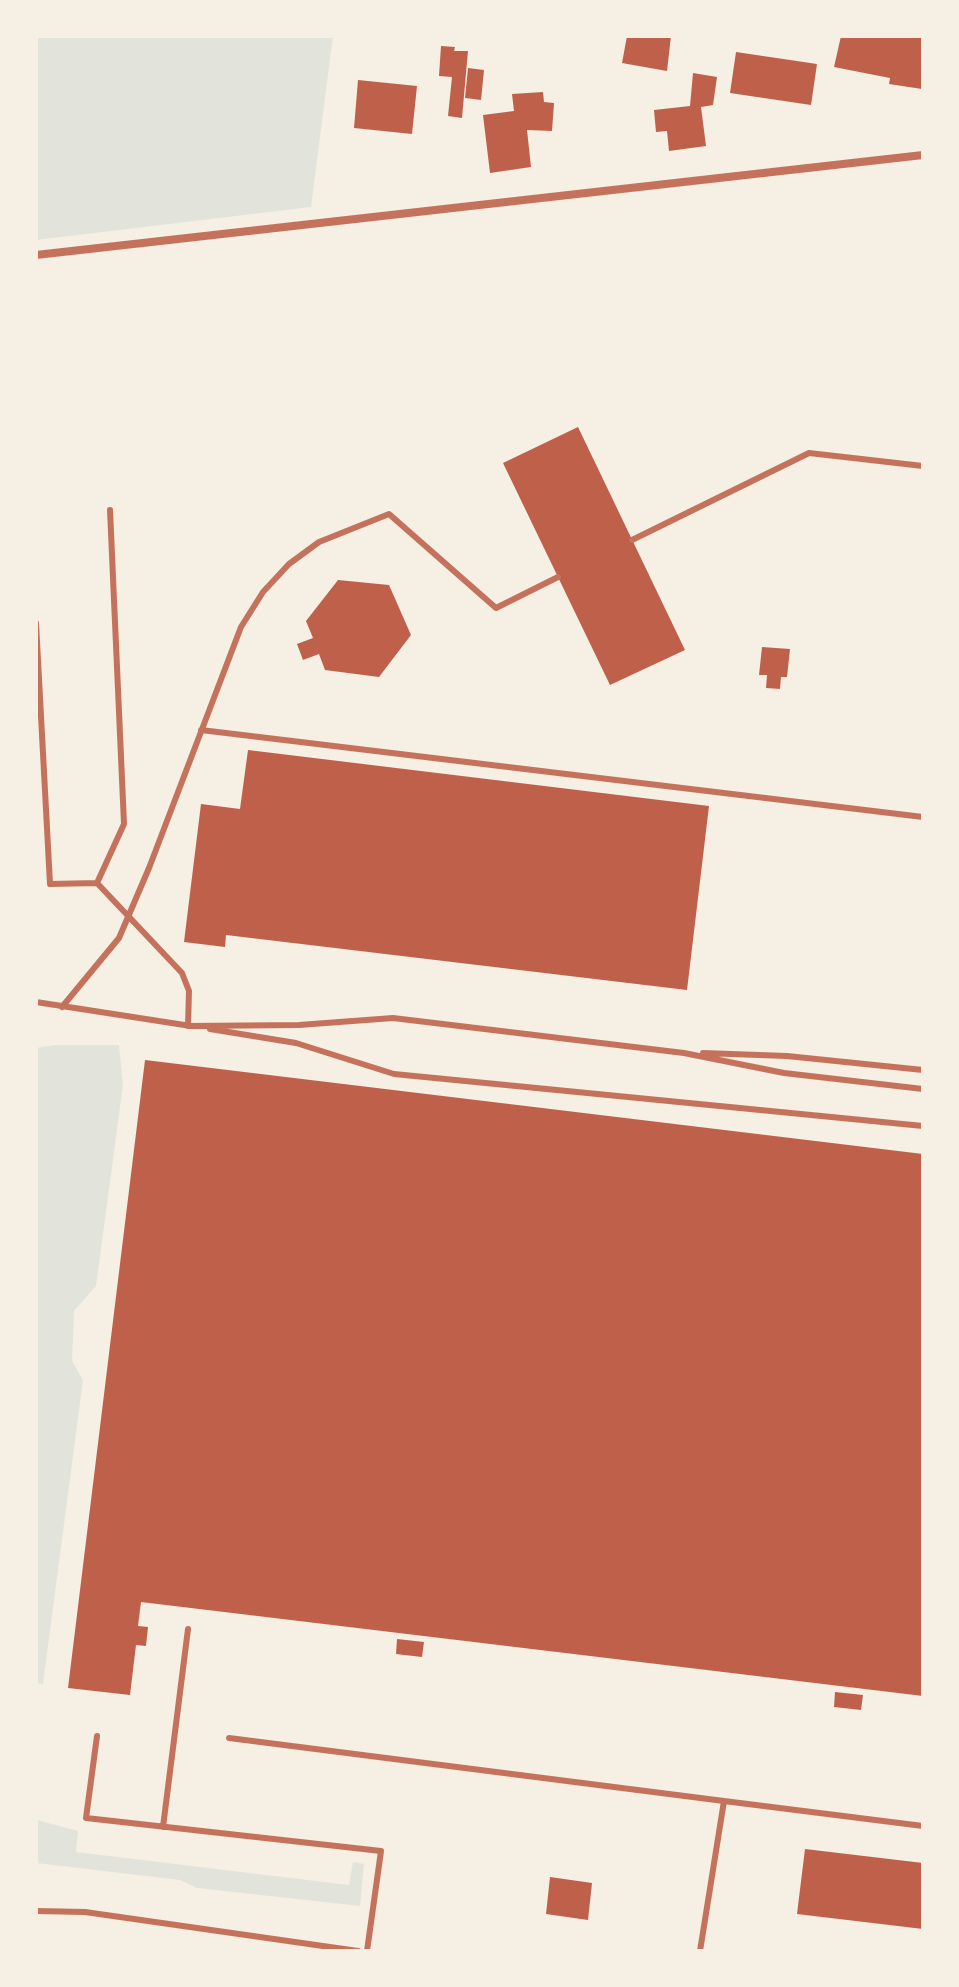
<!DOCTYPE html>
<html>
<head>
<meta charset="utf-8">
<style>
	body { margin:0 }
	#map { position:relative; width:959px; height:1987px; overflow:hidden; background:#f6efe4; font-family:"Libre Baskerville",serif }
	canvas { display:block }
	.frame { position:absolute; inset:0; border:38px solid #f6efe4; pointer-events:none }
</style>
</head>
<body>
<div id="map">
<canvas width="959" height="1987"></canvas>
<div class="frame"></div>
</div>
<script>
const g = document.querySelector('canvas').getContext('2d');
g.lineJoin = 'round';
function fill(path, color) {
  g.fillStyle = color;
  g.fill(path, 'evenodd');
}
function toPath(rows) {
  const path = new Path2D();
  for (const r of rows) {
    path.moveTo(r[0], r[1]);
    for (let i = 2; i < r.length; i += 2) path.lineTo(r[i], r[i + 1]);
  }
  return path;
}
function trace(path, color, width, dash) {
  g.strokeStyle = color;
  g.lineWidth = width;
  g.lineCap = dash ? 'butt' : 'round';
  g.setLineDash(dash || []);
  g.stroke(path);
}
const green = toPath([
	[36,36,333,36,311,207,36,240],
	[55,1045,119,1045,123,1085,96,1286,74,1311,72,1361,83,1380,43,1684,36,1683,36,1048],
	[36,1703,37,1820,78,1831,76,1852,349,1885,353,1862,364,1864,360,1906,197,1888,180,1880,36,1863]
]);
const building = toPath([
	[627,36,671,36,667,71,622,63],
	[841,36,923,36,922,89,889,84,890,78,834,67],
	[441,46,455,47,454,51,468,51,462,118,448,116,452,77,439,76],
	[736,52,817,64,811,105,730,93],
	[468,68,484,70,481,100,465,98],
	[693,73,717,77,713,105,701,107,706,146,669,151,667,131,656,132,654,110,690,106],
	[358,80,417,86,412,134,354,128],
	[543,92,544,102,554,103,552,131,527,130,531,167,490,173,483,115,514,111,512,94],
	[578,427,685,650,610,685,503,463],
	[338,580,389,585,411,635,379,677,325,670,319,654,303,660,297,644,313,638,306,621],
	[762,647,790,649,787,677,781,677,780,689,766,688,767,675,759,675],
	[248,750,709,806,687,990,226,935,225,947,184,942,201,804,240,809],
	[145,1060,923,1154,923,1696,141,1602,138,1626,148,1627,146,1646,136,1645,130,1695,68,1688],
	[397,1639,424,1642,422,1657,396,1654],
	[835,1692,863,1695,861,1710,834,1707],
	[805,1849,923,1863,923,1929,797,1914],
	[550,1877,592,1883,588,1920,546,1914]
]);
const service = toPath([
	[110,510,124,824,97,883,182,973,189,991,188,1026,299,1025,393,1018,684,1053,784,1073,923,1089],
	[632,540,809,453,923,466],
	[36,623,50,884,97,883],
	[201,730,923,817],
	[36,1002,191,1026],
	[62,1007,119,938,149,868,241,627,263,592,289,564,319,542,389,514,496,608,558,577],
	[210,1029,296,1043,394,1074,923,1126],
	[703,1053,787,1056,923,1070],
	[97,1736,86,1818,381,1851,367,1951],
	[229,1738,724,1801,700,1951],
	[724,1801,923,1826],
	[163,1827,188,1629],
	[36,1911,85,1912,358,1951]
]);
const minor = toPath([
	[36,255,923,155]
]);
fill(green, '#e2e4dc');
fill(building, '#bf614a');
trace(service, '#c5725c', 6);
trace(minor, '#c5725c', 8);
</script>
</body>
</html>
